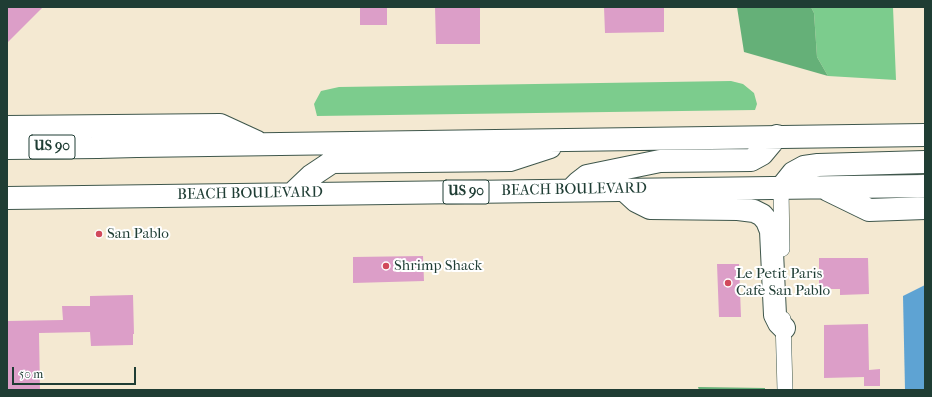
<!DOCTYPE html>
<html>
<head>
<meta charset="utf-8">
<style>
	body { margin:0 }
	#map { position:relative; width:932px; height:397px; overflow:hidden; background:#f4e9d2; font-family:"IM FELL French Canon",serif }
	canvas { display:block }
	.frame { position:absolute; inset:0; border:8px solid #1f3d34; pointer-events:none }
	.scale { position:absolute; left:12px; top:367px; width:124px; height:18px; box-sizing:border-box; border:2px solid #1f3d34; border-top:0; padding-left:5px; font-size:12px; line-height:14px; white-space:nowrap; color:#1f3d34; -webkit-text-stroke:3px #fff; paint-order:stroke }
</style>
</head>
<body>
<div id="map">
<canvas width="932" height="397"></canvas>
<div class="frame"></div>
<div class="scale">50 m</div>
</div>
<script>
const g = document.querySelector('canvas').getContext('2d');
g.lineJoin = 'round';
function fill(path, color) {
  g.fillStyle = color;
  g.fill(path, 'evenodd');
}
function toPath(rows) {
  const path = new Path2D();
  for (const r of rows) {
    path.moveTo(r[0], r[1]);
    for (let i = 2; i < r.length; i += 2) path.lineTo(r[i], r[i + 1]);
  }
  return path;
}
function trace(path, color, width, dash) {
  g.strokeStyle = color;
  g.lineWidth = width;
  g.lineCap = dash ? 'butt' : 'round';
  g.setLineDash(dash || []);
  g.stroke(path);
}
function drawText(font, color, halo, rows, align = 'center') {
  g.font = font + ' "IM FELL French Canon",serif';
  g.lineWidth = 4;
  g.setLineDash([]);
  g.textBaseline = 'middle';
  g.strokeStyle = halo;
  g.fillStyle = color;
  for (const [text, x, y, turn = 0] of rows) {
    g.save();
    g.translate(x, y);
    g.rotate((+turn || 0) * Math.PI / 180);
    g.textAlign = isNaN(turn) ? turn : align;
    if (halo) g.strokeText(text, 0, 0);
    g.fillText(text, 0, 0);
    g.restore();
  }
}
const green = toPath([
	[811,7,893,7,896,80,828,76,817,57,814,13],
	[731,81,743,84,754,93,757,104,755,110,317,116,314,104,321,91,339,87]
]);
const forest = toPath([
	[737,7,811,7,814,13,817,57,828,76,744,52],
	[698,387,765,388,765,390,699,390]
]);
const water = toPath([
	[925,285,925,390,905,390,903,296]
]);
const building = toPath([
	[7,7,43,7,7,43],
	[360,7,387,7,387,25,360,25],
	[435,7,480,7,480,44,436,44],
	[604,7,664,7,664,32,605,33],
	[423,256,424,281,353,283,353,257],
	[819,258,868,258,869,294,840,295,840,289,819,289],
	[717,264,739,264,741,317,719,317],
	[133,295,134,334,133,334,133,345,91,346,90,332,39,333,40,390,7,390,7,321,63,320,62,306,90,306,90,296],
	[868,324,869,370,880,369,880,386,864,386,864,377,824,378,824,325]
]);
const minor = toPath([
	[781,188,782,249],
	[783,319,785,390]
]);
const primary = toPath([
	[97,147,137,146]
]);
const trunk = toPath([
	[7,127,220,125,257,142],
	[137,146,925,135],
	[7,148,97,147],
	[781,188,793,173,804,167,818,165,925,162],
	[571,190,578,183,587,176,660,161,751,160,762,154,777,136],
	[624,190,636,201,650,208,738,209,754,211,762,215,767,221,771,231,775,315,779,323,784,328],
	[828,190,869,210,925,208],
	[292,194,311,176,332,162,510,160,550,147],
	[7,198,925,186]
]);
const markers = [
	[99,234,4,"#d1495b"],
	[386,266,4,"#d1495b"],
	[728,283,4,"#d1495b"]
];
const shields = [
	[52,147,46],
	[466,192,46]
];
const shieldNames = [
	["US 90",52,147],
	["US 90",466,192]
];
const streetNames = [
	["BEACH BOULEVARD",574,190,-1],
	["BEACH BOULEVARD",250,194,-1]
];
const poiNames = [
	["San Pablo",107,234],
	["Shrimp Shack",394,266],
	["Le Petit Paris",736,274],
	["Cafe San Pablo",736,291]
];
fill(green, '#7ccc8d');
fill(forest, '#65b078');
fill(water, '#5ea3d3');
fill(building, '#dc9ec8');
trace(minor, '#3f574c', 16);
trace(primary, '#3f574c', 24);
trace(trunk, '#3f574c', 24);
trace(minor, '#fff', 15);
trace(primary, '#fff', 22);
trace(trunk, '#fff', 22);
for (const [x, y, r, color] of markers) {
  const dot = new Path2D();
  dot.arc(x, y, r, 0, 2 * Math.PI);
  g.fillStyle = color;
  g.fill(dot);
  trace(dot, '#fff', 1.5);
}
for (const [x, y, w] of shields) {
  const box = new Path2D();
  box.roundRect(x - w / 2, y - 12, w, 24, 3);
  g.fillStyle = '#fff';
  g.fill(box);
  trace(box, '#1f3d34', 1);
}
drawText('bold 14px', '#1f3d34', null, shieldNames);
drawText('15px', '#1f3d34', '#fff', streetNames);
drawText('15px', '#1f3d34', '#fff', poiNames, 'left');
</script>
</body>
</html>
